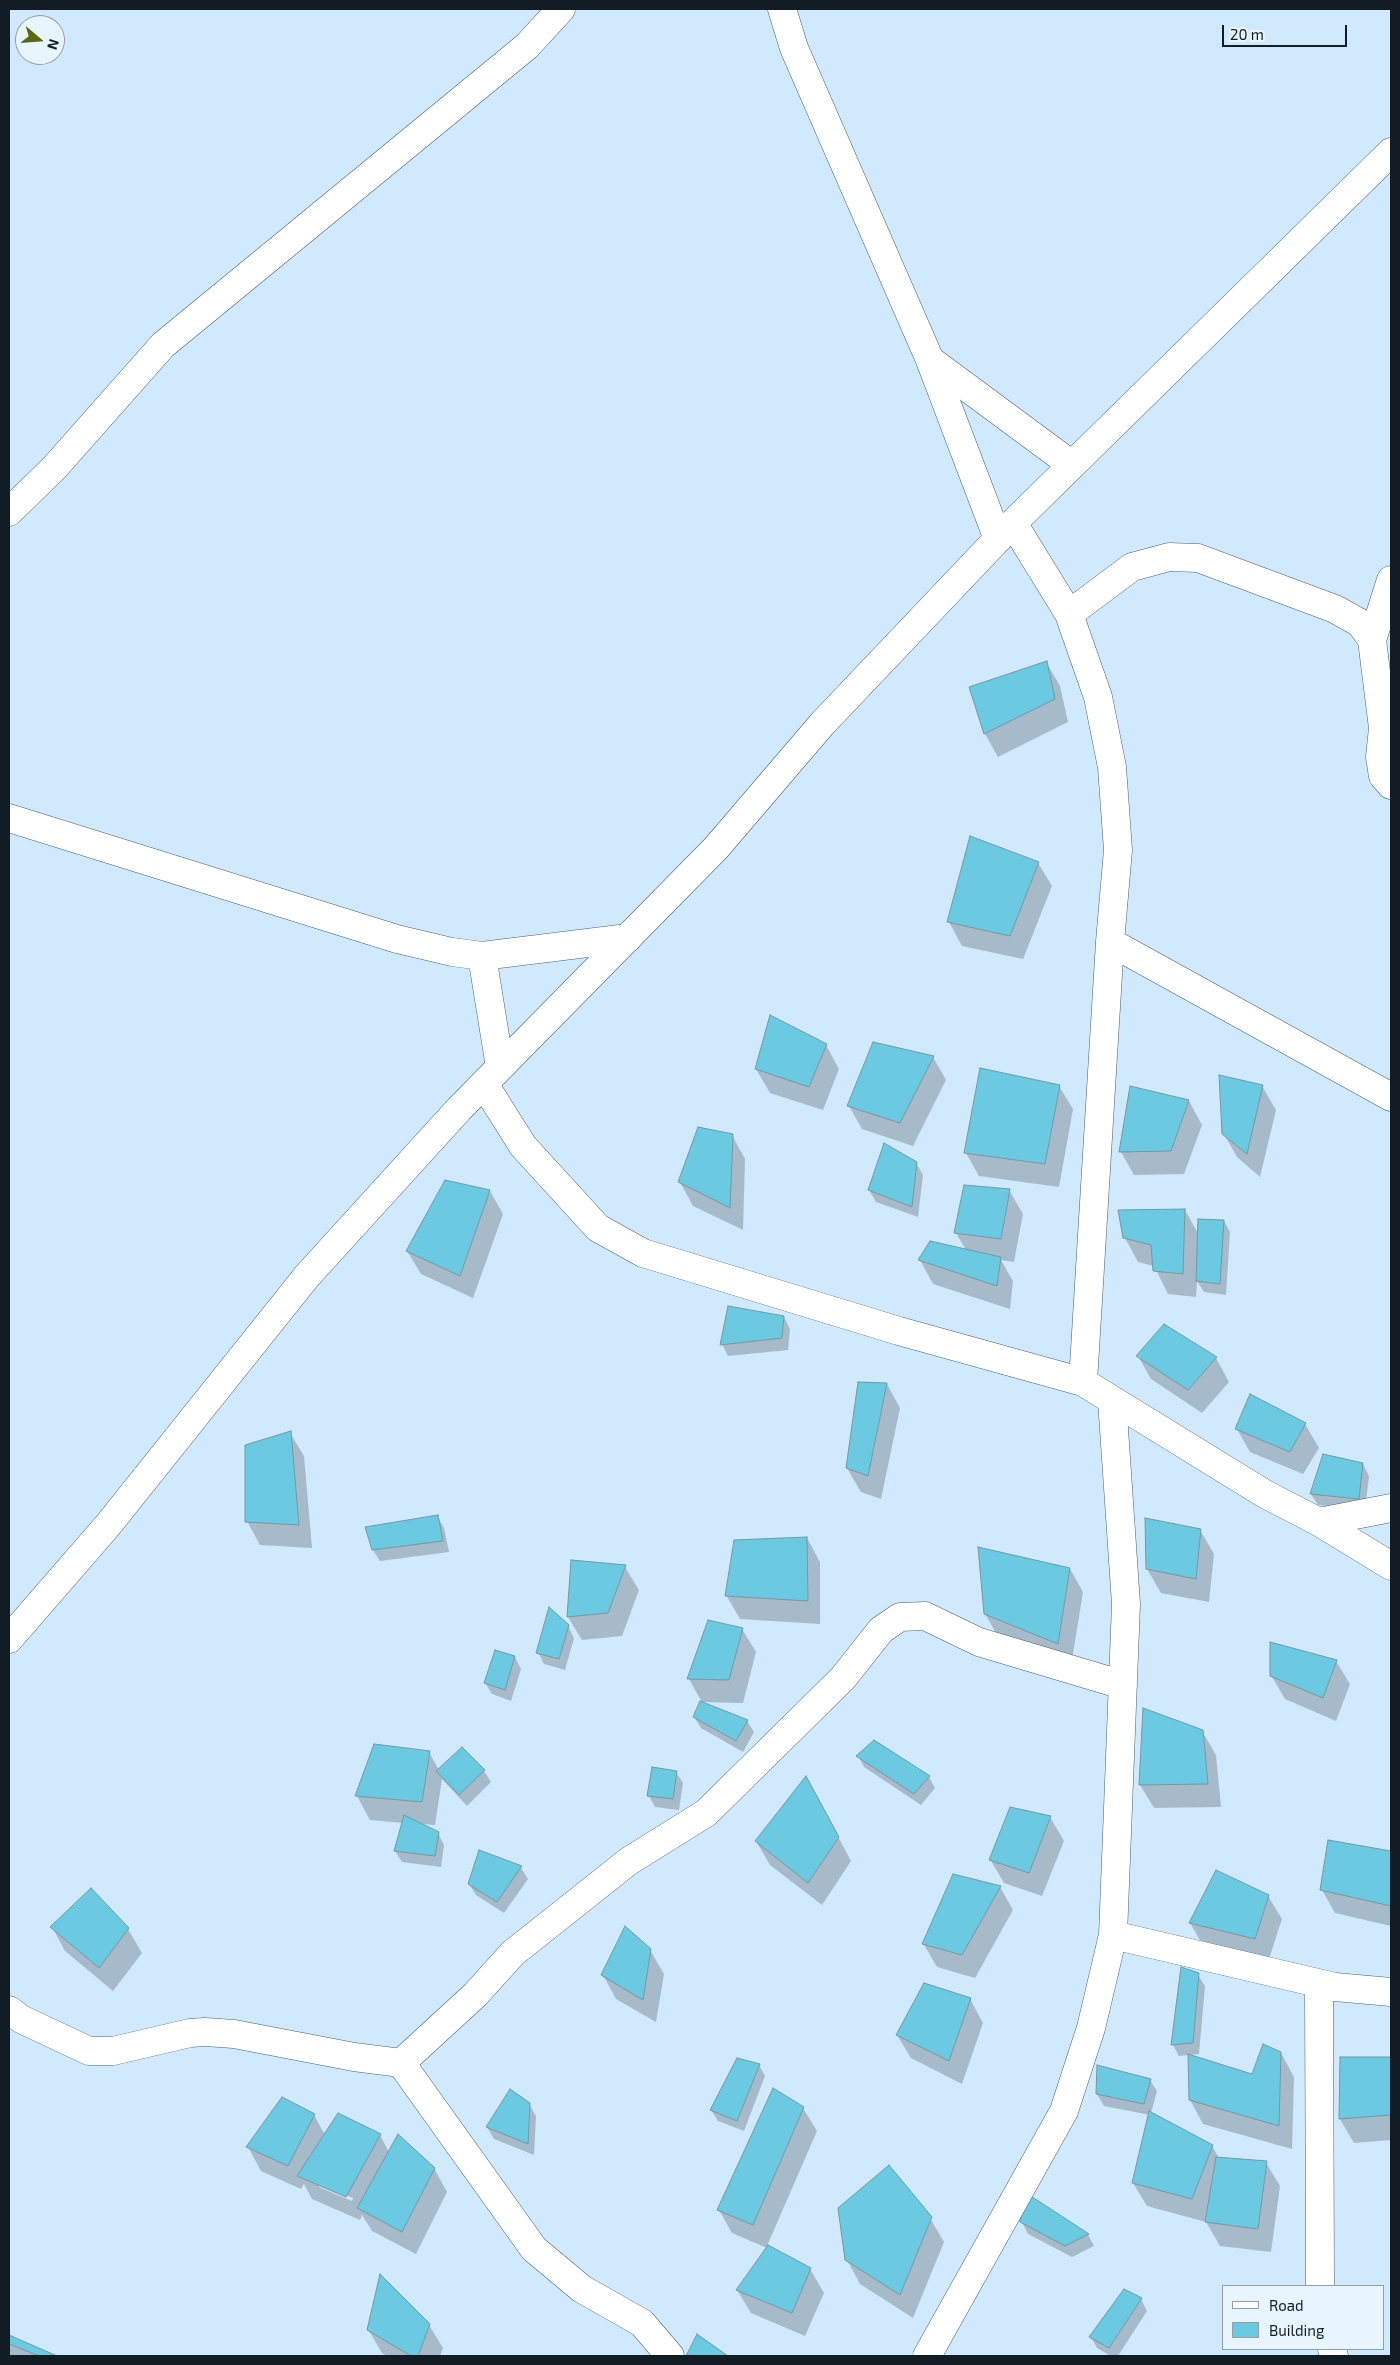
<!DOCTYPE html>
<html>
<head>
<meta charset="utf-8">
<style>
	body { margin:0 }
	#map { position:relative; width:1400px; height:2365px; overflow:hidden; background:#d1e9fc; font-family:"Exo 2",sans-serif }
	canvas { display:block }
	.frame { position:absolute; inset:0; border:10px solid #111c24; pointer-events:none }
	.legend { position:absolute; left:1222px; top:2285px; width:162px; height:65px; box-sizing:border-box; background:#e9f5fe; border:1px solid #939ea7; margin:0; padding:6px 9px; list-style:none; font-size:15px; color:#111c24 }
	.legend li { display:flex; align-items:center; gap:10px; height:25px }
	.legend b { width:25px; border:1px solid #939ea7 }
	.north { position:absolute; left:15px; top:15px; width:50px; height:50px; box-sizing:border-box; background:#e9f5fe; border:1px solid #939ea7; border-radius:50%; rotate:108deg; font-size:14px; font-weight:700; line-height:20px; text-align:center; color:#111c24 }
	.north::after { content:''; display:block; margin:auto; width:18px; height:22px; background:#5a680f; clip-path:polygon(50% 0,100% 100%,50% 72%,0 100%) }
	.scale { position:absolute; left:1222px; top:25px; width:125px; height:22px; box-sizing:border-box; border:2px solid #111c24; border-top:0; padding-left:6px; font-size:15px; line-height:18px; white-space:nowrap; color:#111c24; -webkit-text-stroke:4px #e9f5fe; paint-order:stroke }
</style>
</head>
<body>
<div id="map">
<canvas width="1400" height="2365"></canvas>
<div class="frame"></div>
<ul class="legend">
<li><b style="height:6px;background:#fff"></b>Road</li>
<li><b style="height:14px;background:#6bc9e2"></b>Building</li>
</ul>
<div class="north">N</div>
<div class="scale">20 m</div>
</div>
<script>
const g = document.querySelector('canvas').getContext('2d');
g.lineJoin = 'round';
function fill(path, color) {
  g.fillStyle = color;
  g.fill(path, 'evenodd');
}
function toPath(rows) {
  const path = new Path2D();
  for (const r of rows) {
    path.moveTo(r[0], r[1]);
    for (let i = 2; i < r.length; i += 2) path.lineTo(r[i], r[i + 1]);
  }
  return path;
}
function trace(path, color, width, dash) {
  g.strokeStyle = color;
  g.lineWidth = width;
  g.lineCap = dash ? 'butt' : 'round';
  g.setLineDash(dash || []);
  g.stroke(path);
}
const shadow = toPath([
	[1046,662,1060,686,1068,722,998,757,985,734],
	[1038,863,1052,886,1023,959,962,946,949,922],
	[826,1045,839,1069,823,1110,770,1093,756,1069],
	[933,1057,946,1080,913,1146,862,1129,849,1106],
	[1059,1086,1073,1109,1059,1187,979,1176,966,1153],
	[1262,1086,1276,1110,1260,1177,1237,1157,1224,1134],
	[1131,1088,1189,1101,1202,1125,1184,1174,1134,1175,1121,1152],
	[732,1135,745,1159,743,1230,693,1206,680,1182],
	[916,1163,923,1175,918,1217,876,1202,869,1190],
	[1009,1190,1023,1214,1014,1262,1001,1260,1013,1281,1010,1309,933,1284,920,1260,966,1250,956,1233],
	[490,1191,503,1214,473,1298,421,1274,407,1251],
	[1185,1210,1199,1235,1224,1221,1230,1232,1226,1295,1204,1292,1197,1281,1196,1297,1168,1294,1154,1266,1138,1262,1125,1238],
	[784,1317,790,1329,788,1350,728,1356,722,1344],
	[1138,1356,1216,1358,1229,1382,1202,1413,1151,1379],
	[887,1384,900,1408,881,1499,861,1492,847,1468],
	[1251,1396,1305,1424,1319,1448,1303,1474,1250,1452,1237,1429],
	[290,1433,304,1456,312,1548,260,1545,247,1521],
	[1363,1464,1369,1476,1365,1510,1318,1505,1311,1494],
	[437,1516,444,1528,449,1552,380,1561,373,1550],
	[1200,1530,1214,1554,1209,1602,1161,1593,1147,1569],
	[807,1538,820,1562,820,1624,740,1619,726,1595],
	[625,1567,639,1590,622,1636,582,1640,568,1617],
	[1070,1569,1083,1592,1071,1666,999,1638,985,1614],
	[568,1626,574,1638,565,1670,544,1664,538,1652],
	[742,1629,756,1652,743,1703,702,1702,689,1679],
	[515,1657,521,1669,511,1701,492,1694,485,1683],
	[1336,1661,1350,1684,1336,1721,1285,1699,1271,1675],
	[694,1717,747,1721,754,1732,743,1752,701,1728],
	[1202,1731,1216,1755,1221,1807,1154,1808,1140,1785],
	[375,1745,429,1752,439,1770,484,1771,491,1782,467,1806,442,1779,435,1825,419,1824,438,1833,444,1845,441,1867,402,1862,395,1851,403,1823,370,1820,357,1796],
	[858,1756,929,1777,935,1788,921,1805,864,1767],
	[676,1772,683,1783,679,1810,655,1807,649,1796],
	[819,1801,851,1861,822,1905,770,1865,756,1841],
	[1050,1817,1064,1841,1042,1896,1004,1883,990,1859],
	[1329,1841,1391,1852,1391,1926,1335,1913,1322,1890],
	[479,1852,521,1868,528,1879,504,1913,476,1895,469,1884],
	[1000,1887,1013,1910,975,1978,937,1967,923,1943],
	[91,1889,128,1929,142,1953,113,1991,65,1951,52,1927],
	[1268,1896,1282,1919,1268,1962,1204,1947,1190,1923],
	[650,1950,664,1974,656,2022,616,1999,603,1975],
	[1198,1975,1205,1986,1199,2054,1179,2056,1173,2045],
	[970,1999,983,2023,962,2084,911,2058,897,2035],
	[1281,2053,1294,2077,1292,2149,1203,2124,1190,2100,1252,2076],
	[1391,2058,1391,2140,1354,2143,1340,2119,1341,2059],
	[759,2065,765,2076,744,2131,718,2121,711,2110],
	[1150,2080,1157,2091,1151,2113,1212,2146,1219,2158,1266,2163,1280,2186,1271,2252,1220,2246,1206,2222,1147,2206,1133,2183,1150,2115,1104,2106,1097,2094],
	[529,2104,536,2116,534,2155,494,2139,487,2127],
	[803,2108,817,2131,767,2246,810,2269,824,2293,805,2336,751,2313,737,2290,767,2248,732,2233,719,2210],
	[314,2115,325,2135,380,2135,389,2152,434,2168,447,2192,416,2254,372,2231,362,2215,360,2220,312,2199,304,2184,301,2189,261,2171,248,2147],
	[319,2184,353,2198,352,2201,319,2187],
	[1022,2191,1088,2235,1094,2246,1072,2257,1028,2234,1022,2222],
	[930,2218,944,2242,913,2318,860,2284,847,2260],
	[1141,2299,1147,2311,1118,2356,1111,2356,1097,2348,1091,2337],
	[429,2325,443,2348,440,2356,387,2356,382,2353,368,2329],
	[9,2337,54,2356,9,2356]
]);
const building = toPath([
	[1047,661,1055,699,984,734,969,687,1047,661],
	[970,836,1039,862,1010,936,947,922,970,836],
	[770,1015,827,1044,809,1087,755,1069,770,1015],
	[873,1042,934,1056,900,1123,847,1106,873,1042],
	[980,1068,1060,1085,1045,1164,964,1153,980,1068],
	[1219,1075,1263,1085,1247,1154,1222,1134,1219,1075],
	[1130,1086,1189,1100,1171,1151,1119,1152,1130,1086],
	[698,1127,733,1134,730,1208,678,1182,698,1127],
	[884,1143,917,1162,912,1207,868,1190,884,1143],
	[445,1180,490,1190,460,1276,406,1251,445,1180],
	[964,1185,1010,1189,1001,1239,954,1233,964,1185],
	[1185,1209,1183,1274,1153,1271,1151,1245,1123,1238,1118,1210,1185,1209],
	[1198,1219,1224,1220,1220,1284,1196,1281,1198,1219],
	[930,1241,1001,1257,997,1286,918,1260,930,1241],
	[728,1306,784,1316,782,1338,720,1345,728,1306],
	[1164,1324,1217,1357,1188,1390,1136,1356,1164,1324],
	[858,1382,887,1383,868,1476,846,1468,858,1382],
	[1250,1394,1306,1423,1290,1452,1235,1429,1250,1394],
	[291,1431,299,1525,245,1522,245,1445,291,1431],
	[1323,1454,1363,1463,1359,1499,1310,1494,1323,1454],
	[438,1515,443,1541,372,1550,365,1527,438,1515],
	[1145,1518,1201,1529,1196,1579,1146,1569,1145,1518],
	[807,1537,808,1601,725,1596,734,1540,807,1537],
	[978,1547,1070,1568,1058,1644,984,1614,978,1547],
	[571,1560,626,1565,608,1613,567,1617,571,1560],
	[549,1607,569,1625,559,1659,536,1653,549,1607],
	[708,1620,743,1628,729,1680,687,1679,708,1620],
	[1270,1642,1337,1660,1323,1698,1270,1676,1270,1642],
	[495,1650,515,1656,505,1690,484,1683,495,1650],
	[700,1701,748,1720,736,1741,693,1717,700,1701],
	[1143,1708,1203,1730,1208,1784,1139,1785,1143,1708],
	[874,1740,930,1776,914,1794,856,1756,874,1740],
	[374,1744,430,1751,422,1802,355,1796,374,1744],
	[462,1747,485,1770,459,1795,436,1771,462,1747],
	[652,1767,677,1771,673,1799,647,1796,652,1767],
	[806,1776,839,1837,808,1883,755,1841,806,1776],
	[1010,1807,1051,1816,1029,1873,989,1860,1010,1807],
	[404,1815,439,1832,435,1856,394,1851,404,1815],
	[1328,1840,1391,1851,1391,1906,1320,1890,1328,1840],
	[479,1850,522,1866,497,1902,468,1884,479,1850],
	[1216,1870,1269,1895,1255,1939,1189,1923,1216,1870],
	[953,1874,1001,1886,962,1955,922,1944,953,1874],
	[91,1888,129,1928,99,1968,50,1927,91,1888],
	[625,1926,651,1949,643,2000,601,1975,625,1926],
	[1181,1967,1199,1973,1193,2043,1171,2045,1181,1967],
	[924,1983,971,1998,949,2061,896,2035,924,1983],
	[1263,2044,1281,2052,1279,2126,1189,2100,1188,2054,1252,2074,1263,2044],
	[1340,2057,1391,2057,1391,2115,1339,2119,1340,2057],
	[737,2058,760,2064,737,2121,710,2110,737,2058],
	[1097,2065,1151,2079,1144,2104,1096,2094,1097,2065],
	[773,2088,804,2107,753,2225,717,2210,773,2088],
	[510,2089,530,2103,528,2144,486,2127,510,2089],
	[282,2097,315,2114,288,2166,246,2147,282,2097],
	[1149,2111,1213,2145,1192,2199,1132,2183,1149,2111],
	[338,2113,381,2134,346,2197,297,2176,338,2113],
	[398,2134,435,2168,402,2232,357,2208,398,2134],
	[1216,2157,1267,2161,1258,2229,1205,2222,1216,2157],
	[889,2165,932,2217,900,2295,845,2260,838,2208,889,2165],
	[1020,2189,1089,2234,1065,2246,1020,2222,1020,2189],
	[768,2245,811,2268,792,2313,736,2290,768,2245],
	[380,2274,430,2324,418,2356,411,2356,367,2330,380,2274],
	[1124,2289,1142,2298,1109,2348,1089,2337,1124,2289],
	[697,2334,728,2356,686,2356,697,2334],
	[9,2335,57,2356,9,2356,9,2335],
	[9,2344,39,2356,9,2356,9,2344]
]);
const minor = toPath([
	[782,9,794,48,930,360,998,539],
	[930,360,1072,465],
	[9,512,55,467,163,345,527,46,561,9],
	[1013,523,1069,614,1098,697,1112,767,1118,850,1110,942,1083,1382],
	[1391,580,1372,640,1383,728,1380,757,1383,776,1391,785],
	[1069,614,1132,567,1169,557,1198,558,1335,609,1360,623,1372,640],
	[9,818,397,939,452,952,482,956,628,938],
	[1110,942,1391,1097],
	[482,956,500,1067],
	[484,1084,523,1146,598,1228,643,1253,899,1331,1083,1382,1265,1494,1319,1522,1391,1566],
	[1319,1522,1391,1508],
	[1113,1935,1335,1987,1391,1992],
	[1319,1984,1320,2286],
	[9,2010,21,2019,89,2051,113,2051,190,2033,205,2032,234,2034,354,2057,401,2063,534,2249,582,2289,642,2323,670,2356],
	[401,2063,475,1995,513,1953,629,1861,706,1813,843,1678,881,1630,900,1617,925,1616,979,1642,1123,1685],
	[1332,2349,1334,2356],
	[927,2356,1064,2111,1091,2028,1113,1935,1126,1604,1112,1400]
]);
const tertiary = toPath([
	[9,1639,108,1525,307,1276,459,1109,716,848,822,724,1013,523,1391,152]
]);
fill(shadow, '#0003');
fill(building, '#6bc9e2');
trace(building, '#7399a4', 1);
trace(minor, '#466074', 29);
trace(tertiary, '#466074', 29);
trace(minor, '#fff', 28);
trace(tertiary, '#fff', 28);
</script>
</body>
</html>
